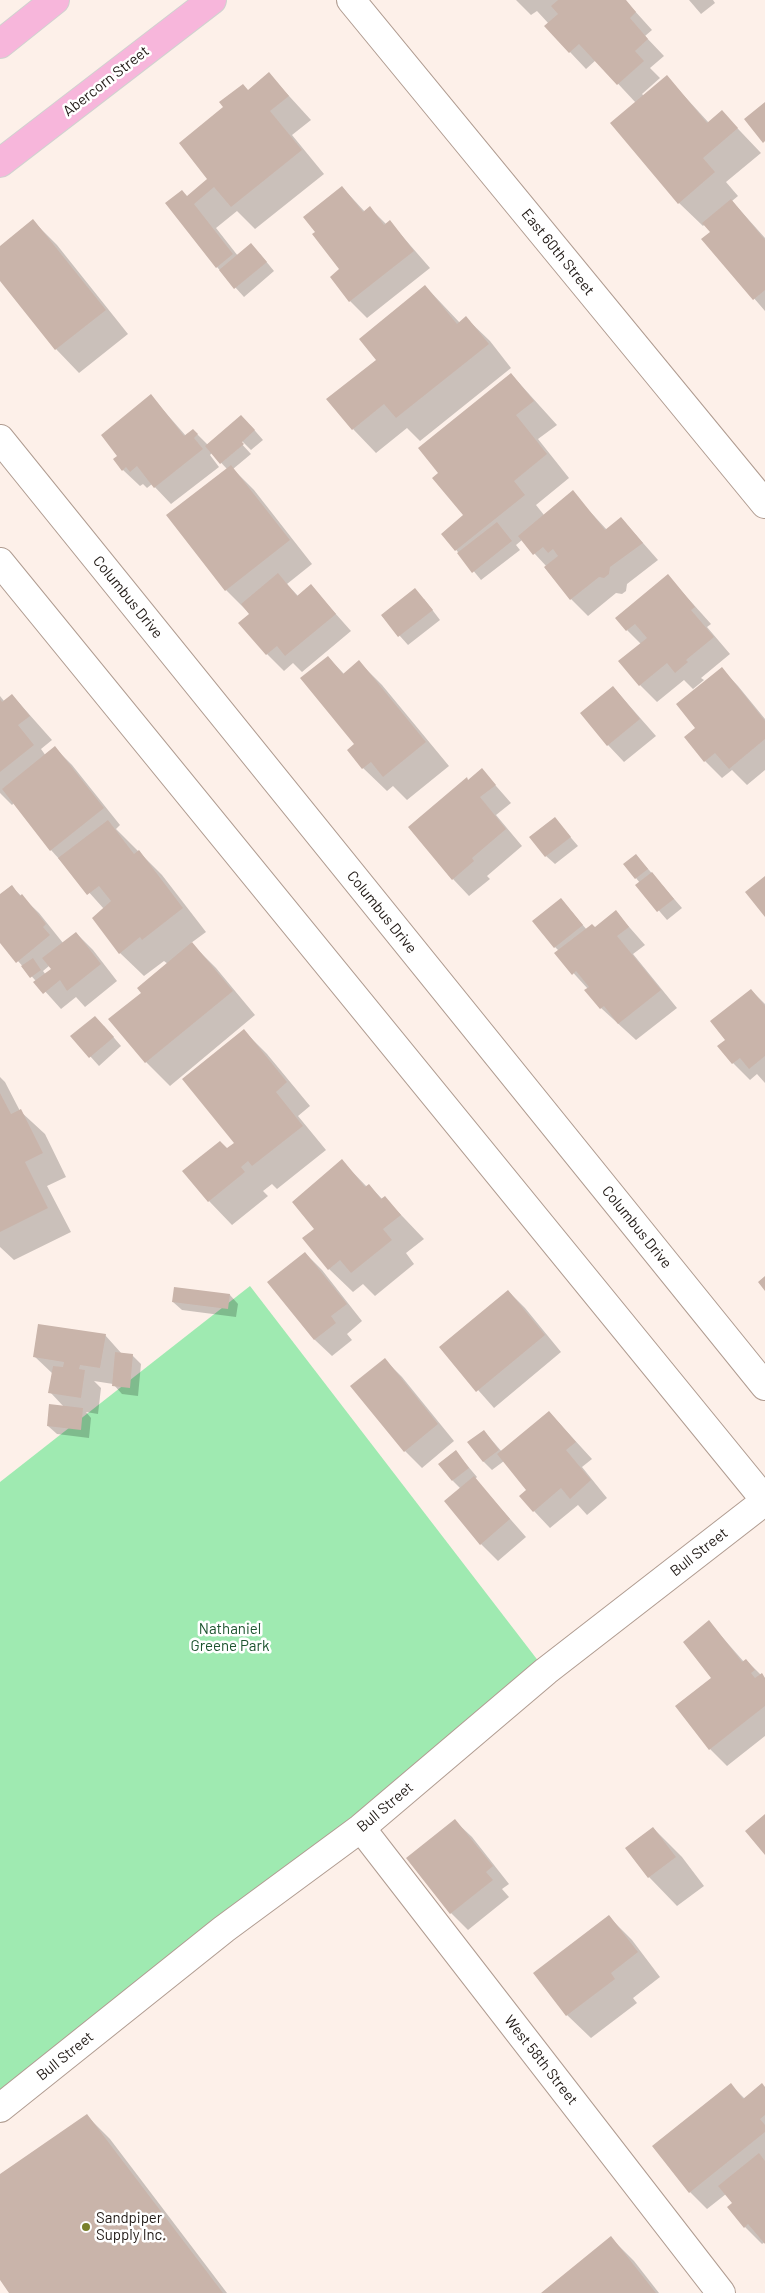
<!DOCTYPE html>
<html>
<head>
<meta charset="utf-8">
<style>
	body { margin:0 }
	canvas { display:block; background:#fdf0e9 }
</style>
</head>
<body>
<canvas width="765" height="2293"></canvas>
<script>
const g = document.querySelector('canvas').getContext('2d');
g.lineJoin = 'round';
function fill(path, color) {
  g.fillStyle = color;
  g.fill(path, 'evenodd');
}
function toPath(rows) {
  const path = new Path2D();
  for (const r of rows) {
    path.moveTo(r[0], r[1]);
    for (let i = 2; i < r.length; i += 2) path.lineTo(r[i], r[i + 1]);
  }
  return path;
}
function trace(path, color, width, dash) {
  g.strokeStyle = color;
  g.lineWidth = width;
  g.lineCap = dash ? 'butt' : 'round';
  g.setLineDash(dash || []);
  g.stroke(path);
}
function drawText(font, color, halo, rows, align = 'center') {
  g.font = font + ' Barlow,sans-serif';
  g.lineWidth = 5;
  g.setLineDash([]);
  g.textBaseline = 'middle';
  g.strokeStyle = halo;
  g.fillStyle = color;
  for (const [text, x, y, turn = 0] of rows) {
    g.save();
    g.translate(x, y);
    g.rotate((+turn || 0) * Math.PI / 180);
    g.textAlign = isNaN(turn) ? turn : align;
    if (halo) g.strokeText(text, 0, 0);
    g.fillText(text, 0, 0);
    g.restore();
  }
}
const green = toPath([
	[250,1286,546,1671,0,2108,0,1482]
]);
const shadow = toPath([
	[516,0,625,0,652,30,645,36,664,56,650,68,660,78,642,94,644,96,667,77,709,123,722,112,761,153,726,182,738,196,732,201,765,238,765,311,703,239,712,232,705,224,703,226,679,203,636,103,596,60,586,69,570,52,549,24,537,11,531,15],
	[689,0,713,0,715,3,701,14],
	[269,74,311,120,292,135,324,174,255,229,237,211,216,228,238,256,260,254,274,271,244,297,217,267,187,197,209,179,249,91],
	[342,187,365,212,370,208,386,224,390,222,430,268,367,318,350,301,341,270,316,232],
	[33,221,57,245,128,334,79,373,56,349,0,279,0,247],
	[425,286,460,323,466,318,490,341,511,368,420,441,407,428,376,453,353,429,377,360],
	[511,374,557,425,538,439,569,478,536,505,544,515,572,492,607,530,621,518,658,560,627,584,626,591,622,594,616,593,588,616,571,599,545,568,547,567,522,540,516,545,520,550,481,580,443,534,465,516,440,473],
	[151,396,186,436,193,430,208,445,250,425,263,440,251,450,240,439,239,441,251,454,233,469,254,490,312,564,287,584,298,596,311,586,351,631,302,672,293,663,284,671,267,654,240,623,250,614,226,590,227,469,212,453,210,455,219,467,171,504,152,484,147,488,143,484,140,486,123,470,119,456],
	[668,576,711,624,707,627,730,654,701,678,704,680,693,689,695,691,722,669,738,686,765,719,765,770,747,785,732,770,722,778,705,761,697,728,695,691,684,680,657,702,640,685,641,644,627,630],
	[424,599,440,620,408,645,382,616],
	[328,657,344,674,359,662,382,685,449,766,407,800,393,786,387,791,363,768],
	[613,687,656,736,624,762,608,745],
	[12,695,52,740,41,749,46,756,55,748,72,765,120,825,116,829,162,875,206,932,191,943,216,968,255,1015,170,1086,146,1062,110,1019,142,993,168,964,164,961,144,976,120,953,104,909,51,850,14,803,12,805,0,793,0,696,4,701],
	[482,770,511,803,496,815,522,846,487,876,490,879,469,896,453,879,469,781],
	[555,819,578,846,555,864,546,856],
	[636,855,682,908,667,920,637,885,640,883,636,878],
	[11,886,39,913,63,943,76,933,93,950,117,981,85,1007,76,997,61,1009,0,941,0,895],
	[49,966,53,970,46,975,43,971],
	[561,899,587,930,595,928,616,912,645,945,633,954,677,1008,636,1040,601,1008,588,989,556,954,559,951,555,947],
	[751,990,765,1004,765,1083,757,1074,750,1080,733,1063,726,1040],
	[104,1026,121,1046,99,1066,72,1036],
	[244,1031,267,1054,310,1106,298,1116,326,1150,277,1189,272,1184,263,1191,268,1196,232,1225,209,1201,227,1150,236,1143],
	[0,1077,5,1082,20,1111,45,1134,66,1177,47,1186,71,1232,14,1260,0,1247],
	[342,1161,367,1187,369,1185,383,1200,385,1198,424,1239,406,1253,414,1264,375,1296,363,1284,353,1292,329,1269,304,1238,316,1229],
	[305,1253,322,1270,362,1321,347,1334,352,1340,332,1356,315,1340,269,1282],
	[508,1291,525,1308,561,1352,494,1408,441,1348],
	[230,1295,238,1304,236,1317,182,1310,173,1302],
	[105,1335,122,1354,132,1355,141,1364,138,1396,122,1394,113,1384,94,1381,101,1388,98,1414,86,1412,91,1418,89,1438,57,1434,48,1426,64,1407,50,1392,53,1374,34,1356],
	[385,1360,402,1377,454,1441,422,1468,405,1451,352,1387],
	[549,1412,592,1459,582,1467,607,1498,587,1515,578,1505,550,1528,534,1511,528,1490,504,1461,492,1470,483,1461,484,1431,502,1452],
	[456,1452,477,1477,475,1479,526,1537,498,1561,481,1544,461,1489,453,1481],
	[709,1622,744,1662,746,1660,765,1679,765,1736,727,1766,710,1749,712,1679],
	[455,1821,472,1837,509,1884,502,1889,509,1897,468,1930,451,1913,407,1858],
	[653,1828,682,1857,704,1886,677,1906,649,1877],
	[608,1916,632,1940,660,1977,633,1998,637,2003,591,2038,567,2015],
	[731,2085,745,2099,765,2088,765,2242,762,2244,745,2227,734,2203,726,2194,707,2209,690,2192],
	[87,2116,110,2139,227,2293,11,2293,0,2278,0,2175],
	[611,2238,634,2261,659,2293,543,2293]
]);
const building = toPath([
	[558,0,626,0,636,12,630,18,648,39,635,51,644,61,617,85,579,44,569,53,544,26,558,14,551,6],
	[269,72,289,96,270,111,302,150,231,207,214,187,194,204,233,254,216,268,165,203,182,190,187,196,207,179,179,143,223,107,219,102,243,84,248,90],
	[667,75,707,123,722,110,738,128,703,158,715,172,678,204,610,123],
	[765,102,765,141,763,143,744,119],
	[342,186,363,212,370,206,384,225,390,220,414,251,349,302,330,277,339,269,312,234,315,232,303,217],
	[731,199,765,240,765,290,753,300,701,239,710,232,702,223],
	[33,219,106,310,55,350,0,281,0,246],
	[251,243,267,262,234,289,219,270],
	[425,285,457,324,466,316,489,344,396,418,384,404,352,430,326,399,376,360,359,339],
	[511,373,534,401,516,415,547,454,514,481,525,495,455,551,441,534,463,515,432,478,438,473,418,448],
	[151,394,184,436,193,429,198,434,194,438,203,449,154,488,137,466,130,472,126,467,122,471,113,459,117,456,101,435],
	[241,415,255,430,242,442,244,444,220,464,205,446],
	[231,465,290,540,225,591,166,515],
	[573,490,605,530,621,517,643,543,610,567,609,574,604,578,599,577,570,600,544,567,558,556,553,549,548,553,543,547,533,555,518,536],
	[497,522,512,541,472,573,457,553],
	[278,573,297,596,311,584,336,614,285,656,277,646,266,655,238,623,249,614,241,604],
	[668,574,695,607,691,610,714,637,686,660,688,662,675,673,667,663,639,686,618,661,647,638,635,624,626,631,615,618],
	[415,588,433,610,398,637,381,615],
	[328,656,343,674,359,660,426,742,383,777,371,762,362,769,347,750,354,744,300,678],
	[722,667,765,721,765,739,729,769,715,753,704,762,684,737,695,728,676,704],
	[613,686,640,719,607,746,580,713],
	[12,694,30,716,18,725,34,745,0,772,0,699,2,702],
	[55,746,104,808,50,851,2,789],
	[482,768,496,785,480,797,506,829,472,858,474,861,452,880,408,827,467,777,468,780],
	[555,817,571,837,545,857,529,837],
	[108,820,134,854,139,850,183,908,142,940,140,937,119,954,92,918,111,901,99,886,87,895,58,858],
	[636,854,648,869,635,879,623,864],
	[652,872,674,899,657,912,635,885],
	[765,876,765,917,745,892],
	[12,885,20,896,22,894,46,924,43,927,50,935,16,963,0,943,0,894],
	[561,898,583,925,554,948,532,921],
	[616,910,629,927,617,936,661,990,618,1024,604,1006,600,1009,584,990,589,987,576,971,572,975,554,953,592,924,595,927],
	[76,932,101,964,67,991,60,980,43,994,33,982,51,969,42,958],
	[192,942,233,991,145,1063,108,1019,141,993,137,988],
	[33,958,41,970,30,978,21,966],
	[751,989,765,1006,765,1056,749,1069,740,1058,732,1064,717,1046,725,1040,710,1021],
	[95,1016,114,1037,89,1058,70,1036],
	[244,1029,287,1082,276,1092,303,1126,252,1166,248,1161,241,1167,245,1172,208,1202,182,1171,220,1141,227,1148,234,1143,182,1079],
	[0,1093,11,1114,21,1109,43,1153,25,1162,48,1208,0,1232],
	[342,1159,365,1187,369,1184,381,1199,385,1196,401,1215,383,1229,392,1240,351,1273,340,1260,328,1270,302,1238,314,1229,292,1202],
	[305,1252,347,1304,331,1316,336,1323,314,1340,267,1282],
	[765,1276,765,1291,758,1282],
	[174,1287,230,1294,228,1309,172,1302],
	[508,1290,545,1335,476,1392,439,1347],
	[38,1324,106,1334,100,1368,80,1365,79,1369,85,1370,81,1398,48,1393,53,1366,63,1367,64,1362,33,1357],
	[115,1352,133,1354,130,1388,112,1386],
	[385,1358,438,1424,404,1452,350,1386],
	[49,1404,83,1408,81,1430,47,1426],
	[549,1411,576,1442,566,1450,591,1480,570,1499,561,1488,533,1512,519,1496,526,1490,497,1454],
	[484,1430,499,1450,483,1462,467,1442],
	[456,1450,469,1468,452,1481,438,1464],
	[474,1476,510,1519,480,1545,444,1501],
	[709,1620,742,1662,746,1659,755,1670,751,1673,755,1678,762,1673,765,1678,765,1706,709,1750,675,1706,711,1678,683,1642],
	[765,1814,765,1855,745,1831],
	[455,1819,493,1866,486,1872,493,1880,450,1914,406,1858],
	[653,1827,676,1857,648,1878,625,1848],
	[609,1915,638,1952,611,1973,615,1979,566,2016,533,1973],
	[731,2083,743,2099,762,2083,765,2087,765,2115,760,2119,765,2125,765,2132,689,2193,652,2146],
	[87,2114,223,2293,9,2293,0,2280,0,2174],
	[759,2153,765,2161,765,2244,748,2224,744,2228,727,2207,732,2203,718,2186],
	[611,2236,656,2293,541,2293]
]);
const minor = toPath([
	[351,0,765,504],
	[0,439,765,1386],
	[0,562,765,1500],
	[361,1828,721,2293],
	[0,2108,224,1929,361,1828,546,1671,765,1501]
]);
const major = toPath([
	[0,44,55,0],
	[0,163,212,0]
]);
const markers = [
	[86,2227,5,"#79802b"]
];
const streetNames = [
	["Abercorn Street",106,81,-38],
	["East 60th Street",558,252,51],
	["Columbus Drive",128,597,51],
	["Columbus Drive",382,912,51],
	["Columbus Drive",637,1227,51],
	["Bull Street",699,1552,-38],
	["Bull Street",385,1807,-40],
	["Bull Street",65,2056,-39],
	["West 58th Street",541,2060,52]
];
const parkNames = [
	["Nathaniel",230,1629],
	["Greene Park",230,1646]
];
const poiNames = [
	["Sandpiper",96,2218],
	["Supply Inc.",96,2235]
];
fill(green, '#9feab1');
fill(shadow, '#0003');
fill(building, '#c9b4aa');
trace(minor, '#b09c91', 30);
trace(major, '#d2d1d0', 30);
trace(minor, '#fff', 28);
trace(major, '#f7b6db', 28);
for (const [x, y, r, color] of markers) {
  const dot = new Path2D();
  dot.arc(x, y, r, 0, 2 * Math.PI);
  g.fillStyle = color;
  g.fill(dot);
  trace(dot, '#fff', 2);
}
drawText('15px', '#201915', '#fff', streetNames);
drawText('15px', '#1c532e', '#fff', parkNames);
drawText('15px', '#201915', '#fff', poiNames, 'left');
</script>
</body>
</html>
